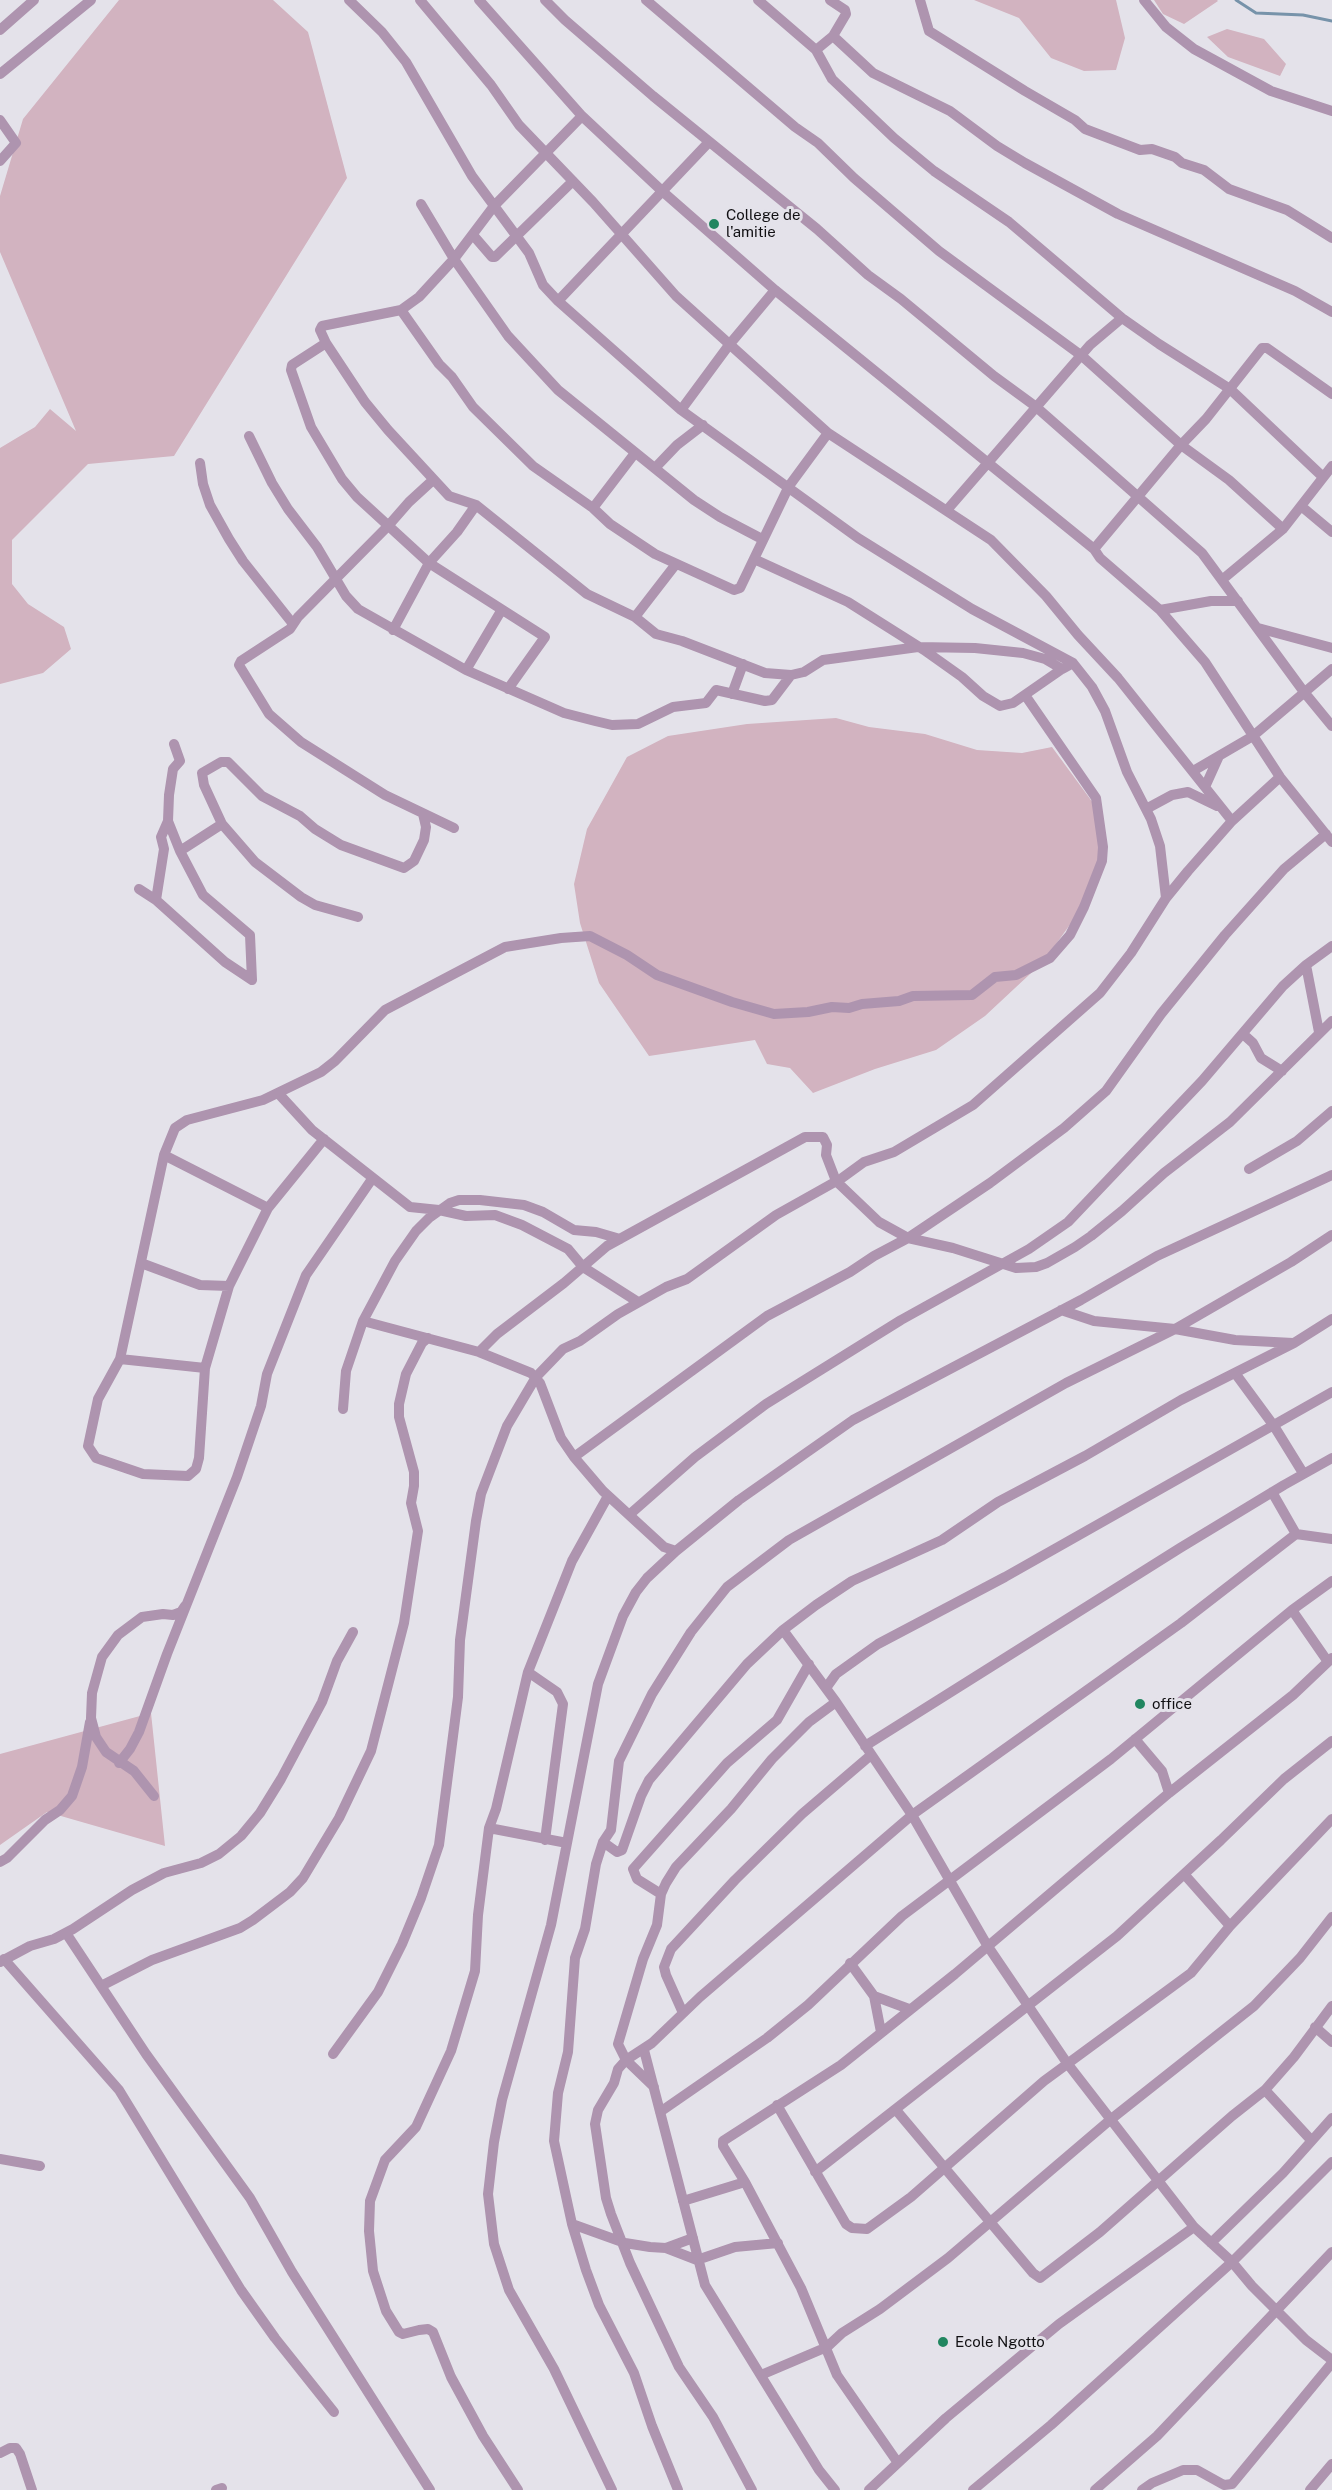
<!DOCTYPE html>
<html>
<head>
<meta charset="utf-8">
<style>
	body { margin:0 }
	canvas { display:block; background:#e4e2ea }
</style>
</head>
<body>
<canvas width="1332" height="2490"></canvas>
<script>
const g = document.querySelector('canvas').getContext('2d');
g.lineJoin = 'round';
function fill(path, color) {
  g.fillStyle = color;
  g.fill(path, 'evenodd');
}
function toPath(rows) {
  const path = new Path2D();
  for (const r of rows) {
    path.moveTo(r[0], r[1]);
    for (let i = 2; i < r.length; i += 2) path.lineTo(r[i], r[i + 1]);
  }
  return path;
}
function trace(path, color, width, dash) {
  g.strokeStyle = color;
  g.lineWidth = width;
  g.lineCap = dash ? 'butt' : 'round';
  g.setLineDash(dash || []);
  g.stroke(path);
}
function drawText(font, color, halo, rows, align = 'center') {
  g.font = font + ' "Public Sans",sans-serif';
  g.lineWidth = 6;
  g.setLineDash([]);
  g.textBaseline = 'middle';
  g.strokeStyle = halo;
  g.fillStyle = color;
  for (const [text, x, y, turn = 0] of rows) {
    g.save();
    g.translate(x, y);
    g.rotate((+turn || 0) * Math.PI / 180);
    g.textAlign = isNaN(turn) ? turn : align;
    if (halo) g.strokeText(text, 0, 0);
    g.fillText(text, 0, 0);
    g.restore();
  }
}
const green = toPath([
	[119,0,273,0,308,32,347,178,174,456,88,464,12,540,12,584,28,604,64,627,71,649,43,673,0,684,0,448,35,427,50,409,76,431,0,252,0,196,23,119],
	[974,0,1116,0,1125,38,1116,70,1084,71,1051,58,1019,18],
	[1154,0,1217,0,1218,1,1184,24,1163,14],
	[1227,29,1264,39,1286,64,1280,76,1228,57,1207,37],
	[836,718,869,727,925,734,977,750,1022,753,1052,747,1096,807,1100,873,1086,902,1044,961,985,1016,936,1050,875,1069,813,1093,790,1068,767,1064,755,1040,649,1056,599,983,580,923,574,884,587,829,627,757,668,736,747,724],
	[151,1713,165,1846,47,1812,0,1845,0,1754]
]);
const stream = toPath([
	[1236,0,1256,13,1303,15,1332,21]
]);
const street = toPath([
	[349,0,382,32,406,62,472,176,529,253,543,285,558,301,681,410,858,538,972,609,1073,663,1092,687,1105,711,1127,772,1151,819,1160,846,1166,898],
	[420,0,491,85,519,125,593,202,676,296,828,433,991,540,1046,596,1078,635,1118,678,1232,821],
	[479,0,582,116,662,191,775,290,1094,549,1100,558,1160,610,1205,662,1280,777,1332,842],
	[545,0,565,20,653,96,817,229,868,275,901,299,994,376,1035,406,1202,553,1304,692,1332,726],
	[646,0,795,127,818,143,854,178,939,251,1082,356,1181,445,1229,480,1283,529],
	[758,0,816,50,833,36,873,73,950,111,997,146,1025,163,1118,214,1295,291,1332,312],
	[830,0,845,10,846,14,833,36],
	[920,0,929,31,1025,91,1075,120,1085,129,1140,150,1152,149,1175,157,1182,163,1204,170,1229,189,1287,210,1332,238],
	[1144,0,1166,27,1194,49,1271,91,1332,111],
	[0,30,34,0],
	[816,50,832,79,894,138,934,171,1009,222,1122,318,1159,344,1230,389,1323,477],
	[0,74,91,0],
	[582,116,494,206,454,259,419,297,401,310,322,326,320,330,326,343,365,402,388,430,449,496,476,505,587,594,635,617,656,634,682,641,765,673,791,675],
	[0,120,16,143,0,161],
	[421,204,454,259,508,336,558,390,694,500,720,517,762,539],
	[473,235,492,257,495,257,573,181],
	[558,301,709,142],
	[401,310,439,364,452,377,473,407,533,466,593,508,610,524,655,554,734,590,740,588,789,486,828,433],
	[326,343,292,365,291,370,311,427,342,479,357,497,429,563,545,637,508,689],
	[681,410,729,345,775,290],
	[249,436,272,483,288,509,317,547,346,596,358,609,466,670,564,713,595,721,612,725,638,724,673,707,706,703,716,690,765,701,772,700,791,675,804,672,823,660,918,647,975,648,1023,653,1045,659,1062,669,1073,663],
	[200,463,203,484,210,505,229,539,243,561,293,624],
	[655,468,677,445,703,425],
	[433,480,409,502,388,526,298,617,290,629,241,661,239,665,269,714,301,742,385,795,454,828],
	[1301,506,1332,532],
	[593,508,635,453],
	[947,510,1090,345,1122,318],
	[1094,549,1181,445,1206,419,1262,348,1267,348,1332,394],
	[754,559,848,602,924,650,962,677,983,696,1000,706,1013,703,1062,669],
	[1223,579,1283,529,1332,466],
	[1160,610,1211,601,1238,601],
	[635,617,676,564],
	[1258,628,1332,648],
	[393,630,429,563,457,532,476,505],
	[466,670,501,611],
	[732,694,743,664],
	[174,744,180,761,173,769,169,795,168,821,180,851,203,895,250,935,252,980],
	[1193,771,1253,736,1332,669],
	[1205,787,1219,756],
	[1146,809,1172,795,1188,792,1217,806],
	[180,851,222,824],
	[139,889,156,900,225,962,252,980],
	[156,900,164,849,161,837,168,821],
	[358,917,315,905,301,897,255,862,222,824,204,785,202,773,221,762,228,762,262,796,300,816,315,829,341,845,404,868,414,861,424,840,426,827,423,814],
	[1306,965,1319,1032],
	[1243,1034,1253,1043,1261,1058,1282,1071],
	[278,1093,312,1130,410,1207,439,1210,466,1216,495,1215,522,1225,568,1249,583,1267,638,1302],
	[324,1139,268,1208,229,1286,205,1368,199,1458,196,1469,188,1476,143,1474,96,1458,88,1446,98,1399,120,1359,164,1155,175,1128,187,1120,263,1100,321,1072,335,1061,385,1010,505,947,561,938,590,936,627,955,657,975,732,1002,774,1014,808,1012,832,1007,849,1008,862,1004,899,1001,913,996,972,995,995,977,1016,975,1050,958,1070,935,1084,907,1102,861,1103,847,1096,798,1025,695],
	[164,1155,268,1208],
	[1249,1169,1297,1141,1332,1111],
	[141,1263,200,1285,229,1286],
	[1061,1310,1094,1321,1175,1329,1235,1340,1293,1343],
	[363,1321,479,1352,531,1373,540,1383,561,1438,574,1457,603,1491,664,1547,676,1551,739,1500,853,1420,1081,1300,1157,1256,1332,1175],
	[479,1352,497,1334,564,1283,607,1246,805,1137,823,1137,827,1145,826,1155,836,1181,879,1222,908,1238,953,1248,1016,1268,1036,1267,1047,1263,1075,1247,1091,1236,1122,1211,1164,1173,1230,1122,1332,1021],
	[120,1359,205,1368],
	[1235,1373,1274,1426,1303,1473],
	[343,1409,346,1371,363,1321,395,1261,416,1231,429,1218,450,1203,459,1200,480,1200,524,1205,543,1212,574,1230,596,1232,620,1239],
	[574,1457,767,1316,850,1272,874,1256,908,1238,990,1183,1064,1128,1106,1091,1161,1014,1225,935,1284,869,1326,834],
	[1272,1492,1296,1534],
	[629,1515,695,1457,766,1404,901,1320,1029,1249,1068,1222,1202,1081,1283,986,1306,965,1332,946],
	[1292,1610,1328,1662],
	[783,1630,836,1702,912,1815,987,1945,1067,2063,1194,2227,1232,2262,1252,2286,1306,2340,1332,2360],
	[528,1672,557,1692,563,1704,545,1840],
	[826,1688,836,1674,878,1644,1005,1577,1332,1392],
	[1135,1739,1162,1771,1169,1793],
	[865,1746,1180,1548,1284,1485,1332,1458],
	[119,1763,130,1749,139,1732,167,1654,237,1477,261,1406,267,1374,306,1275,372,1179],
	[154,1796,134,1771,106,1752,96,1737,91,1718,92,1693,102,1657,118,1635,142,1617,163,1614,173,1615,181,1612,185,1606],
	[489,1828,567,1843],
	[603,1842,617,1852,622,1850,641,1796,649,1780,747,1664,783,1630,816,1605,852,1581,942,1540,998,1502,1085,1456,1181,1400,1294,1343,1332,1319],
	[0,1862,7,1858,45,1820,60,1810,72,1796,82,1767,90,1722],
	[1184,1874,1230,1926],
	[661,1894,637,1879,633,1869,727,1763,777,1720,809,1664],
	[66,1933,146,2054,250,2198,292,2272,430,2490],
	[4,1959,119,2090,241,2290,275,2338,334,2412],
	[0,1962,30,1946,54,1939,73,1929,132,1890,164,1873,201,1863,219,1854,241,1836,260,1813,281,1779,322,1702,337,1661,353,1632],
	[850,1963,874,1996,881,2032],
	[103,1985,152,1960,240,1928,253,1920,290,1892,303,1878,339,1818,371,1751,404,1623,418,1531,411,1503,414,1486,414,1472,399,1417,399,1404,406,1374,422,1343,428,1338],
	[874,1996,909,2009],
	[683,2013,666,1975,664,1967,671,1949,735,1880,802,1814,871,1755],
	[1315,2027,1332,2042],
	[644,2050,705,2285,819,2470,835,2490],
	[333,2054,378,1992,402,1944,421,1898,439,1845,458,1697,460,1640,476,1521,481,1494,507,1426,536,1377,563,1349,580,1341,618,1314,666,1287,687,1279,776,1215,842,1178,864,1162,894,1152,973,1105,1100,993,1131,953,1166,898,1188,871,1232,821,1280,777],
	[654,2087,626,2060,618,2044,643,1959,657,1925,661,1894,666,1883,676,1867,731,1809,772,1759,809,1722,836,1702],
	[1265,2090,1311,2140],
	[777,2105,846,2224,852,2228,867,2229,911,2197,1044,2081,1191,1973,1230,1926,1332,1819],
	[896,2110,1033,2273,1040,2278,1100,2232,1232,2116,1265,2090,1294,2057,1332,2006],
	[660,2112,767,2038,808,2005,902,1916,1111,1759,1292,1610,1332,1581],
	[0,2159,40,2166],
	[815,2172,1117,1936,1221,1840,1284,1779,1332,1741],
	[683,2201,745,2182],
	[572,2224,625,2243,650,2247,666,2248,693,2238],
	[1211,2243,1283,2173,1332,2118],
	[666,2248,697,2260,735,2247,778,2243],
	[761,2375,827,2347,842,2333,880,2309,948,2258,1110,2120,1254,2006,1300,1958,1332,1917],
	[0,2453,10,2448,16,2448,20,2454,32,2490],
	[898,2463,837,2375,801,2288,745,2182,723,2146,723,2141,841,2065,955,1974,1169,1793,1293,1695,1332,1658],
	[216,2490,222,2488],
	[518,2490,483,2436,451,2377,433,2332,428,2329,419,2330,403,2334,399,2332,386,2311,373,2271,369,2231,370,2201,385,2160,416,2127,451,2051,475,1971,478,1915,489,1828,496,1809,528,1672,572,1561,608,1496],
	[612,2490,554,2369,509,2290,494,2244,488,2194,494,2142,502,2100,551,1925,598,1684,623,1616,636,1592,647,1578,676,1551],
	[678,2490,652,2426,634,2373,599,2305,586,2270,572,2224,554,2141,558,2093,568,2052,575,1958,585,1929,596,1864,603,1842,611,1830,619,1761,652,1694,691,1632,727,1587,789,1540,1066,1383,1175,1329,1291,1262,1332,1235],
	[752,2490,713,2417,679,2367,630,2263,611,2214,606,2198,595,2124,598,2110,614,2083,618,2069,626,2060,652,2043,700,1997,912,1815,1181,1623,1296,1534,1332,1539],
	[869,2490,946,2418,1059,2324,1194,2227],
	[973,2490,1051,2425,1232,2262,1332,2162],
	[1095,2490,1157,2436,1332,2252],
	[1142,2490,1152,2483,1183,2470,1197,2470,1224,2485,1232,2484,1332,2363],
	[1310,2490,1332,2464]
]);
const markers = [
	[714,224,6,"#218660"],
	[1140,1704,6,"#218660"],
	[943,2342,6,"#218660"]
];
const poiNames = [
	["College de",726,215],
	["l'amitie",726,232],
	["office",1152,1704],
	["Ecole Ngotto",955,2342]
];
fill(green, '#d2b3c0');
trace(stream, '#7793aa', 3);
trace(street, '#ae94af', 10);
for (const [x, y, r, color] of markers) {
  const dot = new Path2D();
  dot.arc(x, y, r, 0, 2 * Math.PI);
  g.fillStyle = color;
  g.fill(dot);
  trace(dot, '#e4e2ea', 2);
}
drawText('15px', '#111013', '#e4e2ea', poiNames, 'left');
</script>
</body>
</html>
